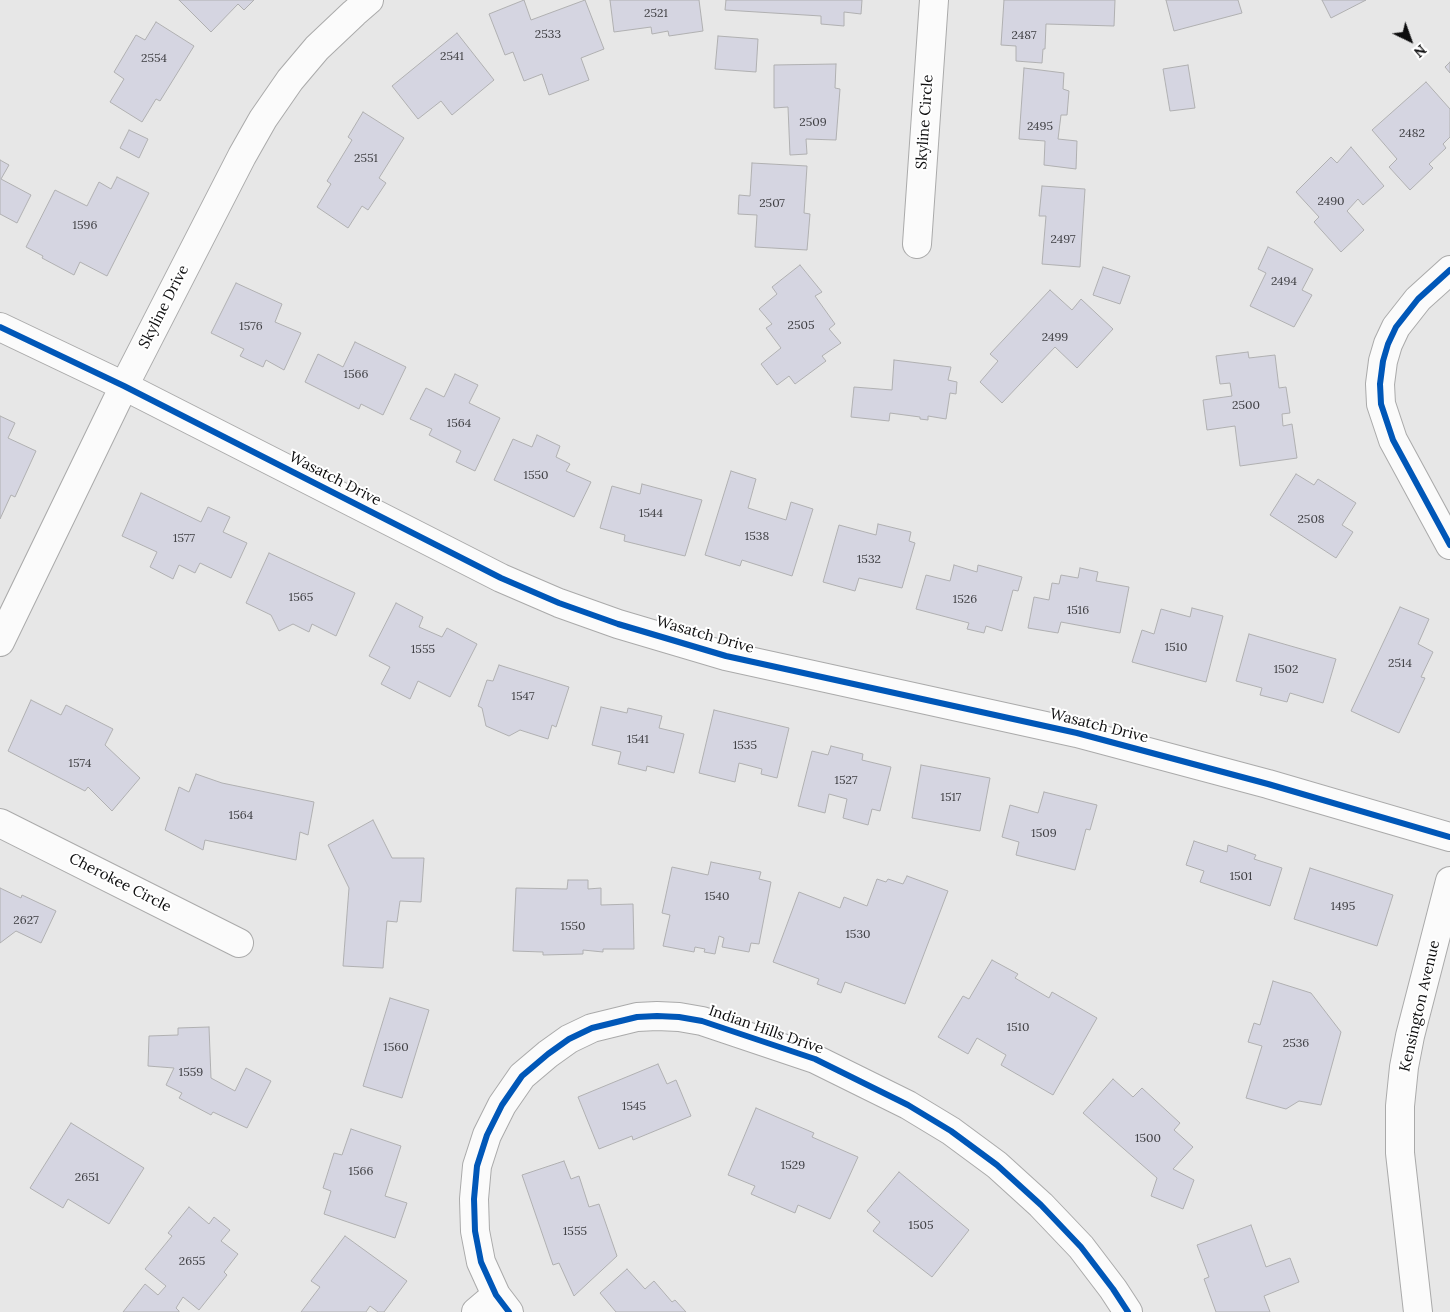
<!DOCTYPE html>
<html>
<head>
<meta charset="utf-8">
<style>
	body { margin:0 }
	#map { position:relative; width:1450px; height:1312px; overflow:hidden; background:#e7e7e7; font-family:Lora,serif }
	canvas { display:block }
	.north { position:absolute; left:1385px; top:15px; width:50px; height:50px; -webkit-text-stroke:4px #fff; paint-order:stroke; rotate:138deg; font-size:14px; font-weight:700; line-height:20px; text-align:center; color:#0d0d0e }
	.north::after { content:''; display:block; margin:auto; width:18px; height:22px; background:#0d0d0e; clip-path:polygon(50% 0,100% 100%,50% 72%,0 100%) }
</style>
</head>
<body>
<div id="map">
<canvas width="1450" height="1312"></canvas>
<div class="north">N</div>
</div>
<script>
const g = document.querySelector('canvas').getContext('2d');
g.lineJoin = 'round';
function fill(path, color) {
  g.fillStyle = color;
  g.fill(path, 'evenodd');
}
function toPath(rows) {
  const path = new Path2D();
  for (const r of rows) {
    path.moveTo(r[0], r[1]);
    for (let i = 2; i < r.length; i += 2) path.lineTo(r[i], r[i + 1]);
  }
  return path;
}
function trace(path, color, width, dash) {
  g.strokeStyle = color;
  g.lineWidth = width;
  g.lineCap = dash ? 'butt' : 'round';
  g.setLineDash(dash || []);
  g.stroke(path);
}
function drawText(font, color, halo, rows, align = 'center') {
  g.font = font + ' Lora,serif';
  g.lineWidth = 4;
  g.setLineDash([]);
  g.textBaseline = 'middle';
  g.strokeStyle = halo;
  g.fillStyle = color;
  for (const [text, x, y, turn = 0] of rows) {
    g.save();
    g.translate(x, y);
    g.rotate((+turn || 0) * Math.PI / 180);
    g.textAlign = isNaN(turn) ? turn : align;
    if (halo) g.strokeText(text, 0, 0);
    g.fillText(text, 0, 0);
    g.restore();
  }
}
const building = toPath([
	[179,0,254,0,244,10,238,4,211,32,179,0],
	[524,0,531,20,585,0,604,49,581,58,589,80,549,95,542,74,524,81,513,52,505,55,489,14,524,0],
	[610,0,699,0,703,31,669,36,668,31,652,34,651,27,614,32,610,0],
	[726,0,862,0,861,14,844,12,844,26,821,24,821,16,725,10,726,0],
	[1004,0,1115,0,1114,26,1046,24,1045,49,1043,49,1042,63,1016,61,1016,46,1001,45,1004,0],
	[1166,0,1238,0,1242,13,1174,31,1166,0],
	[1322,0,1366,0,1331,18,1322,0],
	[156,22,194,46,160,101,156,99,142,122,110,102,124,79,114,72,136,35,145,40,156,22],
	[457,33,494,80,452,115,441,101,418,119,392,86,457,33],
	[718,36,758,39,756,72,715,69,718,36],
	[1450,62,1450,73,1445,67,1450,62],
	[836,64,835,88,840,89,836,140,806,139,807,154,790,155,788,107,774,108,774,65,836,64],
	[1188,65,1195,108,1170,111,1163,69,1188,65],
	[1024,68,1064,73,1063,89,1069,91,1067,115,1061,115,1058,139,1077,141,1076,169,1044,165,1045,141,1019,139,1024,68],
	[1426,82,1450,109,1450,137,1443,144,1446,148,1429,164,1433,168,1410,190,1389,167,1397,159,1372,130,1426,82],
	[363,112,404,138,379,178,386,183,368,210,362,206,348,228,317,207,331,184,327,181,352,140,348,137,363,112],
	[129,130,148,139,139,158,120,148,129,130],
	[1351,147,1384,186,1363,205,1358,199,1347,211,1364,230,1341,252,1314,222,1319,217,1296,192,1331,157,1337,163,1351,147],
	[0,160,9,165,1,179,31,195,17,223,0,214,0,160],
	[752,163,807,166,804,213,810,214,807,250,755,247,757,215,738,214,739,195,750,196,752,163],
	[117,177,149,193,107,276,80,262,74,275,42,258,43,256,26,247,55,190,87,206,99,182,111,189,117,177],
	[1042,186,1085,189,1080,267,1042,264,1046,216,1039,216,1042,186],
	[1268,247,1313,269,1302,290,1312,295,1294,327,1250,306,1266,273,1258,269,1268,247],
	[800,265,822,292,815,296,835,324,829,329,841,343,822,356,826,361,795,384,789,376,777,385,761,364,781,348,766,328,772,324,759,309,777,294,772,287,800,265],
	[1103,267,1130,276,1120,304,1093,295,1103,267],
	[236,283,282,304,275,322,301,333,284,370,266,360,263,367,240,356,244,349,211,333,236,283],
	[1050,290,1072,310,1081,299,1113,329,1077,368,1055,347,1002,403,980,382,998,361,990,354,1050,290],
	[355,342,406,367,383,415,361,404,359,409,305,382,318,354,343,367,355,342],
	[1248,352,1249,358,1275,355,1279,388,1286,387,1290,413,1282,414,1283,426,1292,424,1297,458,1240,466,1235,426,1207,430,1203,400,1232,396,1230,383,1220,384,1216,356,1248,352],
	[894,360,951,367,948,380,957,382,956,394,950,393,946,419,928,416,928,420,920,419,920,417,890,413,889,421,851,417,854,387,892,390,894,360],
	[455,374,478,385,469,403,500,418,475,471,456,462,461,451,429,435,432,429,410,419,426,388,444,397,455,374],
	[0,416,15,423,8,438,36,451,15,497,11,495,0,519,0,416],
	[537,435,560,446,556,457,570,464,566,471,591,482,574,517,494,480,513,439,532,447,537,435],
	[731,471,756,479,748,508,786,520,791,502,813,509,792,576,742,560,740,566,705,555,731,471],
	[1296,474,1314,485,1318,479,1356,503,1342,525,1353,532,1336,558,1270,515,1296,474],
	[642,484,702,500,685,556,624,541,625,535,600,528,612,486,640,494,642,484],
	[141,493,201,522,208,507,230,517,223,532,247,543,231,578,200,563,195,573,179,565,173,579,150,567,157,552,122,536,141,493],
	[878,524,911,532,909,541,915,543,902,588,859,578,855,591,823,582,839,525,876,535,878,524],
	[269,553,355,593,336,636,312,624,309,632,293,624,279,631,271,615,246,603,269,553],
	[954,565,977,572,978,565,1022,577,1018,591,1013,590,1002,631,986,626,984,633,967,629,969,623,916,609,926,575,950,581,954,565],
	[1080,568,1098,572,1096,581,1129,587,1120,633,1061,622,1058,633,1028,628,1034,597,1049,600,1052,583,1059,584,1061,575,1078,578,1080,568],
	[396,603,423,617,419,627,442,637,447,628,477,644,450,697,418,681,410,699,381,684,390,667,369,656,396,603],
	[1400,607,1429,619,1418,644,1433,652,1421,677,1425,678,1399,733,1351,711,1400,607],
	[1192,608,1223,616,1206,682,1132,662,1142,630,1154,634,1161,609,1190,617,1192,608],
	[1249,634,1336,659,1323,703,1290,693,1287,702,1260,695,1262,688,1236,681,1249,634],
	[499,665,569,687,556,727,552,725,548,739,520,730,509,736,486,726,482,708,478,706,487,680,493,681,499,665],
	[31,700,61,715,66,705,113,729,105,745,140,778,112,811,88,787,85,791,8,751,31,700],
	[601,707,627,713,628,708,662,716,659,728,684,734,674,773,647,766,646,771,618,764,621,752,592,745,601,707],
	[714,710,789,728,777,778,761,774,762,769,739,763,735,782,699,773,714,710],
	[831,746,863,754,862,760,891,767,880,811,872,809,868,825,843,818,847,799,829,794,825,813,798,806,812,751,828,755,831,746],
	[921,765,990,778,980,831,912,818,921,765],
	[196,774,222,783,314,802,308,835,300,832,296,860,205,840,203,850,165,830,179,787,189,792,196,774],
	[1044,792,1097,805,1090,830,1086,829,1075,870,1016,855,1019,842,1002,837,1010,805,1038,813,1044,792],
	[373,820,392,858,424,858,421,902,400,901,397,922,387,921,383,968,343,966,349,888,328,845,373,820],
	[1194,841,1227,852,1228,845,1256,855,1254,859,1282,868,1270,906,1200,882,1204,871,1186,865,1194,841],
	[711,862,761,872,759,879,771,882,759,944,751,943,749,952,722,947,724,938,719,936,715,954,704,952,705,949,695,947,694,952,663,946,670,915,662,913,672,867,708,875,711,862],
	[1310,868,1393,895,1377,946,1294,919,1310,868],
	[907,876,948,891,905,1004,845,982,841,993,817,984,819,979,773,962,799,892,840,908,844,897,867,906,877,879,886,882,888,879,903,884,907,876],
	[568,880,588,880,588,889,601,888,601,905,633,904,634,949,603,949,603,952,583,950,583,954,543,955,543,952,513,951,516,888,567,889,568,880],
	[0,888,21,898,22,895,56,911,41,943,16,931,0,943,0,888],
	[992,960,1018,974,1015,978,1049,998,1052,992,1097,1018,1053,1095,1001,1065,1006,1055,977,1038,968,1054,938,1037,963,996,969,999,992,960],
	[1273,981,1311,993,1341,1032,1321,1105,1299,1101,1286,1109,1246,1098,1262,1046,1248,1042,1254,1023,1260,1025,1273,981],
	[390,998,429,1010,402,1098,363,1086,390,998],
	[209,1027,211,1078,235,1091,246,1068,271,1081,247,1128,213,1112,211,1115,179,1098,182,1093,166,1085,174,1068,148,1066,149,1036,178,1035,178,1028,209,1027],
	[658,1064,667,1084,676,1080,691,1116,633,1140,632,1136,599,1149,578,1097,658,1064],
	[1113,1079,1133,1097,1142,1088,1180,1123,1174,1130,1193,1147,1173,1169,1194,1180,1183,1209,1151,1196,1157,1178,1083,1113,1113,1079],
	[756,1108,814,1133,812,1137,858,1157,830,1219,798,1205,795,1213,751,1194,755,1186,728,1175,756,1108],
	[71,1123,144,1168,109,1224,68,1199,63,1208,30,1188,71,1123],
	[351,1129,401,1146,385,1196,407,1203,395,1238,324,1214,331,1191,323,1188,334,1153,342,1155,351,1129],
	[564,1161,571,1179,579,1176,589,1207,599,1204,617,1256,574,1296,559,1263,553,1265,522,1175,564,1161],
	[899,1172,969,1230,932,1277,873,1231,880,1222,867,1211,899,1172],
	[189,1207,209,1224,214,1217,230,1230,221,1241,238,1254,224,1272,227,1275,199,1310,183,1297,176,1308,179,1311,179,1312,123,1312,145,1284,158,1295,166,1286,145,1269,172,1236,168,1233,189,1207],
	[1251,1225,1266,1267,1290,1258,1299,1282,1264,1296,1270,1312,1216,1312,1204,1279,1209,1277,1197,1245,1251,1225],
	[345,1236,407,1281,384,1312,378,1312,370,1306,366,1312,301,1312,320,1287,311,1281,345,1236],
	[627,1269,645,1289,654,1281,672,1302,675,1300,686,1312,616,1312,600,1293,627,1269]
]);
const minor = toPath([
	[917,244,934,0],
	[1450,270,1418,299,1396,327,1388,344,1383,361,1380,384,1381,404,1393,440,1450,545],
	[0,327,124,386,501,578,559,603,618,624,726,656,1077,733,1268,784,1450,837],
	[0,642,124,386,242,156,263,119,290,80,317,48,354,13,369,0],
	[0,823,239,943],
	[476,1312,496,1295],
	[509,1312,496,1295,481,1262,475,1231,474,1199,477,1166,487,1135,502,1105,522,1076,548,1054,569,1039,592,1028,637,1017,657,1016,679,1017,702,1021,815,1059,908,1105,951,1131,997,1165,1041,1205,1081,1247,1113,1289,1128,1312],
	[1418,1312,1400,1153,1400,1106,1404,1067,1410,1036,1450,881]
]);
const cycleway = toPath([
	[1450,270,1418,299,1396,327,1388,344,1383,361,1380,384,1381,404,1393,440,1450,545],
	[0,327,124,386,501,578,559,603,618,624,726,656,1077,733,1268,784,1450,837],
	[509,1312,496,1295,481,1262,475,1231,474,1199,477,1166,487,1135,502,1105,522,1076,548,1054,569,1039,592,1028,637,1017,657,1016,679,1017,702,1021,815,1059,908,1105,951,1131,997,1165,1041,1205,1081,1247,1113,1289,1128,1312]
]);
const numberNames = [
	["2521",656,14],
	["2533",548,35],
	["2487",1024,36],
	["2541",452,57],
	["2554",154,59],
	["2509",813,123],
	["2495",1040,127],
	["2482",1412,134],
	["2551",366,159],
	["2490",1331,202],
	["2507",772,204],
	["1596",85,226],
	["2497",1063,240],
	["2494",1284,282],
	["2505",801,326],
	["1576",251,327],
	["2499",1055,338],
	["1566",356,375],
	["2500",1246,406],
	["1564",459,424],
	["1550",536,476],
	["1544",651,514],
	["2508",1311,520],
	["1538",757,537],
	["1577",184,539],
	["1532",869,560],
	["1565",301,598],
	["1526",965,600],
	["1516",1078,611],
	["1510",1176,648],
	["1555",423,650],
	["2514",1400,664],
	["1502",1286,670],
	["1547",523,697],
	["1541",638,740],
	["1535",745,746],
	["1574",80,764],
	["1527",846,781],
	["1517",951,798],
	["1564",241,816],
	["1509",1044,834],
	["1501",1241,877],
	["1540",717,897],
	["1495",1343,907],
	["2627",26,921],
	["1550",573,927],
	["1530",858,935],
	["1510",1018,1028],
	["2536",1296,1044],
	["1560",396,1048],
	["1559",191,1073],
	["1545",634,1107],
	["1500",1148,1139],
	["1529",793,1166],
	["1566",361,1172],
	["2651",87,1178],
	["1505",921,1226],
	["1555",575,1232],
	["2655",192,1262]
];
const streetNames = [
	["Skyline Circle",925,122,-86],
	["Skyline Drive",164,307,-63],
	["Wasatch Drive",335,479,27],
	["Wasatch Drive",705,635,16],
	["Wasatch Drive",1099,726,14],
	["Cherokee Circle",120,883,27],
	["Kensington Avenue",1420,1006,-77],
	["Indian Hills Drive",766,1030,19]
];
fill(building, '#d5d5e1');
trace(building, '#b0b0b1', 1);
trace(minor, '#aaa', 30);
trace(minor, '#fbfbfb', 28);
trace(cycleway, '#0057b8', 6);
drawText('12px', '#404044', null, numberNames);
drawText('15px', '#0d0d0e', '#fff', streetNames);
</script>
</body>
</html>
